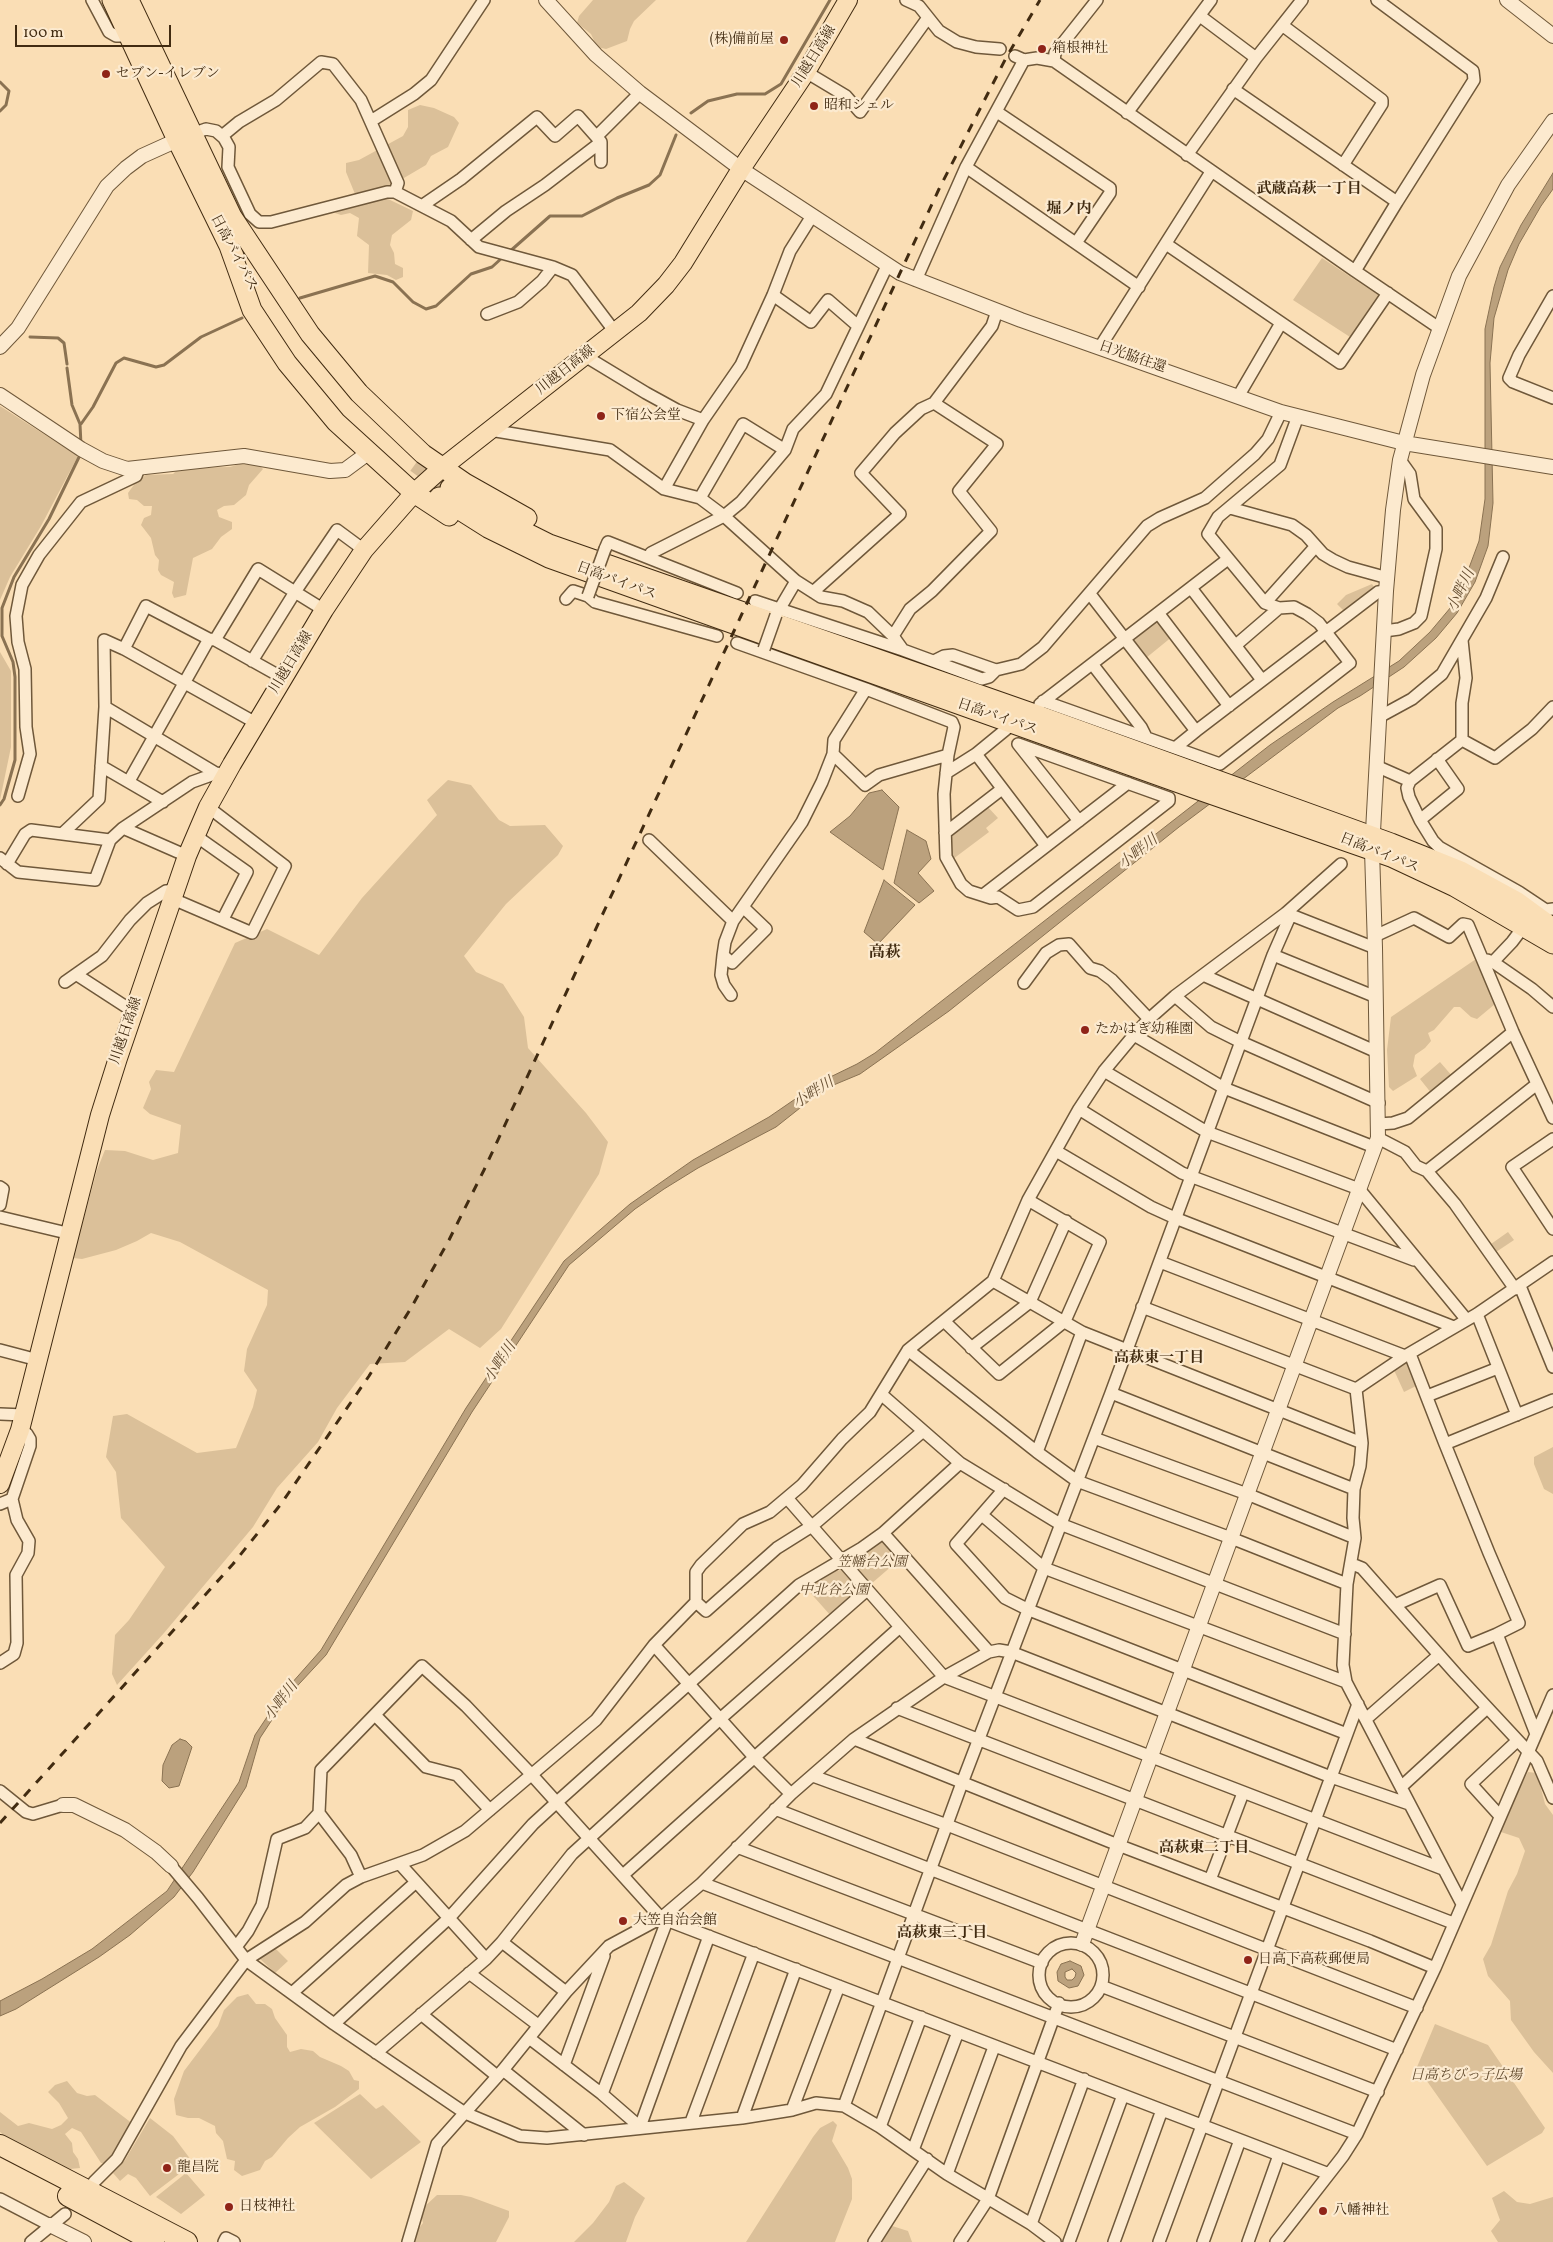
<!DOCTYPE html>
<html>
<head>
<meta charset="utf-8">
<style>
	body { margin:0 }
	#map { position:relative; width:1553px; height:2242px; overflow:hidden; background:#fadeb5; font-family:Vollkorn,serif }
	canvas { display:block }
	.scale { position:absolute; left:15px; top:25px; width:156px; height:22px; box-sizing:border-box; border:2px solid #412b11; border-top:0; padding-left:6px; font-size:15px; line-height:18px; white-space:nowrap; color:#412b11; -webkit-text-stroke:4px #fceacf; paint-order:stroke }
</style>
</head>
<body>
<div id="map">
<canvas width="1553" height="2242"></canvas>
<div class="scale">100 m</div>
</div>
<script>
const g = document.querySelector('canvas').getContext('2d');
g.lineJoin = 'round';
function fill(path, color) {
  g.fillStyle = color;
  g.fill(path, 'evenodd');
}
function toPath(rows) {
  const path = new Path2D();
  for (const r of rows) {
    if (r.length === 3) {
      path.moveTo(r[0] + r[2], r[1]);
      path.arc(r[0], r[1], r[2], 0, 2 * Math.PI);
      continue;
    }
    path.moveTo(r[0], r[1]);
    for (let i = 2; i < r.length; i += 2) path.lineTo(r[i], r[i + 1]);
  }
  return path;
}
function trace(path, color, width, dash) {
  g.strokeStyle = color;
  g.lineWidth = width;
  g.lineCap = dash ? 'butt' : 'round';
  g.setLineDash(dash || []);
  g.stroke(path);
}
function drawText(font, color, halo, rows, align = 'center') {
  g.font = font + ' Vollkorn,"Noto Serif JP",serif';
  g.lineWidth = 4.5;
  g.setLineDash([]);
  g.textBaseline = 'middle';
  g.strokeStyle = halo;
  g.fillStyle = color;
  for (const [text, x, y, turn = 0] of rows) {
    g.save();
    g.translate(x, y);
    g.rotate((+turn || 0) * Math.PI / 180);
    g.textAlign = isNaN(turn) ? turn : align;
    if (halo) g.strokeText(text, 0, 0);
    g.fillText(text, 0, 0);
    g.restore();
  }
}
const green = toPath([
	[593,0,656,0,634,21,630,29,627,41,606,49,597,47,591,34,577,23,579,16],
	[420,105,434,108,454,117,459,123,448,147,431,156,426,165,392,185,388,199,413,211,411,220,392,235,390,245,394,253,395,264,403,268,403,277,396,280,387,275,368,273,369,245,357,236,359,218,350,213,341,215,335,213,355,194,346,172,346,163,359,160,403,136,408,127,408,110],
	[1322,258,1378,295,1350,337,1293,300],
	[0,406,78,456,41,526,10,577,0,600],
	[240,464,259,465,263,469,249,485,246,495,234,505,224,506,217,510,219,517,232,522,232,529,221,537,212,549,193,558,186,595,174,598,172,593,174,582,161,575,158,570,159,560,155,555,151,538,141,525,144,518,151,515,152,506,144,506,137,500,129,499,128,493,136,482,146,475,173,474,179,468,230,467],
	[1372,584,1374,587,1344,611,1337,604,1346,595],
	[1156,622,1161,623,1173,636,1146,658,1134,644,1134,639],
	[0,652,11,671,11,747,0,800],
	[448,780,471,785,499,820,510,826,545,825,563,846,558,855,506,904,464,956,476,972,503,984,524,1017,528,1048,586,1113,608,1142,599,1174,501,1329,480,1348,449,1329,405,1362,370,1364,337,1408,318,1442,277,1488,253,1527,164,1633,117,1685,112,1674,115,1635,129,1620,165,1567,121,1518,116,1472,106,1457,113,1416,127,1414,197,1453,236,1448,253,1407,257,1390,244,1371,247,1349,267,1305,268,1290,180,1242,151,1233,137,1241,116,1250,82,1259,73,1258,97,1170,105,1150,125,1151,153,1160,178,1153,181,1125,150,1114,143,1108,151,1089,149,1082,156,1070,174,1072,235,943,267,929,319,955,362,898,437,815,427,800],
	[986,805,998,818,986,828,989,832,953,859,949,835],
	[1476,959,1495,1004,1477,1019,1471,1017,1460,1007,1454,1007,1434,1030,1428,1033,1431,1041,1425,1048,1415,1055,1413,1066,1417,1076,1393,1091,1389,1087,1387,1050,1391,1017],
	[1440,1062,1453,1077,1432,1094,1420,1079],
	[1508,1232,1514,1240,1496,1252,1491,1244],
	[1404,1361,1408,1363,1418,1385,1404,1392,1393,1368],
	[1553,1447,1553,1494,1544,1489,1534,1464,1534,1457],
	[882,1537,901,1558,871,1584,848,1559],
	[841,1570,859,1590,831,1616,807,1589,834,1571],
	[1528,1772,1537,1773,1545,1804,1553,1815,1553,2073,1534,2052,1511,2020,1510,2001,1488,1976,1483,1959,1491,1945,1508,1891,1517,1874,1525,1851,1519,1838,1501,1832,1510,1806],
	[273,1946,288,1961,275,1973,258,1957],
	[248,1994,256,2004,265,2004,272,2009,275,2018,287,2035,287,2047,290,2052,301,2049,313,2051,320,2057,341,2066,349,2071,354,2080,359,2081,359,2089,335,2107,300,2127,288,2138,272,2157,265,2161,260,2170,242,2176,234,2170,235,2161,227,2159,223,2141,216,2133,215,2126,199,2118,188,2118,176,2115,174,2099,184,2071,218,2026,224,2010,237,1997],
	[1435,2024,1488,2045,1545,2128,1542,2133,1487,2166,1417,2067],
	[67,2081,77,2093,87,2096,95,2095,133,2124,109,2163,101,2163,81,2132,72,2128,65,2134,72,2143,73,2152,78,2159,80,2168,70,2169,56,2164,31,2149,11,2141,0,2132,0,2112,18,2126,29,2123,52,2129,61,2125,68,2118,59,2103,48,2092,55,2085],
	[360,2094,376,2109,383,2105,421,2142,371,2179,314,2123],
	[150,2118,173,2136,191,2160,189,2162,191,2165,150,2196,136,2178,128,2174,120,2181,113,2173,125,2160],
	[833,2121,837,2125,832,2141,848,2168,852,2179,852,2199,835,2242,746,2242,813,2137,820,2128],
	[186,2173,205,2195,181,2214,156,2197],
	[624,2182,645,2198,635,2217,626,2242,574,2242,593,2223,609,2202,616,2186],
	[1504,2191,1517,2202,1530,2204,1553,2197,1553,2242,1498,2242,1491,2231,1500,2220,1492,2198],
	[437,2195,461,2195,471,2197,509,2211,509,2217,496,2242,413,2242,415,2233,423,2223,421,2214,423,2208],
	[889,2225,908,2231,912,2242,877,2242]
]);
const water = toPath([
	[1553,173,1553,189,1541,206,1519,244,1508,270,1494,318,1490,363,1493,503,1488,546,1475,582,1457,613,1436,638,1404,667,1360,696,1338,708,1179,827,949,1011,860,1074,824,1089,776,1127,698,1168,664,1189,635,1209,569,1265,472,1412,326,1655,287,1697,260,1738,246,1787,193,1872,174,1897,130,1935,99,1957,16,2009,0,2016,0,2001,42,1979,92,1949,167,1891,239,1782,255,1735,283,1693,321,1650,466,1408,564,1261,630,1204,693,1160,769,1117,820,1082,857,1064,875,1053,1270,745,1333,702,1399,661,1430,632,1451,607,1466,576,1479,541,1485,499,1485,329,1494,287,1500,267,1521,225,1553,173],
	[882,790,899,807,883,870,830,832,850,816,869,793,882,790],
	[907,830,926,841,931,859,918,873,934,891,919,903,894,883,907,830],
	[884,880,915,905,878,944,864,932,884,880],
	[180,1739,186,1741,192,1747,179,1786,169,1788,162,1781,163,1765,172,1745,180,1739],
	[1070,1961,1081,1966,1084,1975,1078,1986,1069,1988,1058,1981,1057,1972,1061,1964,1070,1961],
	[1072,1969,1076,1973,1075,1977,1072,1980,1067,1980,1065,1977,1065,1972,1072,1969]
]);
const stream = toPath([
	[0,82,9,91,6,105,0,111],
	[691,113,708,101,737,94,765,94,781,84,830,0],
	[508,253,550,216,582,216,617,198,649,185,660,175,676,135],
	[300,298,375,276,393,282,413,302,426,309,436,306,471,274,492,267,503,257],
	[30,337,58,338,64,343,67,364],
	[67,368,72,405,80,424,81,445],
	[81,424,93,407,116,363,124,358,156,367,164,365,201,337,242,318],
	[0,805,4,799,15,760,15,677,13,662,2,636,2,608,14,577,49,519,81,453]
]);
const trunkTunnel = toPath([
	[416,463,450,488]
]);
const minor = toPath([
	[92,0,109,32,116,36,128,36],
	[906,0,919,6,939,31,957,42,976,47,1000,49],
	[1377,0,1473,71,1474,80,1397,202],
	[1200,16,1256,58],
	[1282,25,1382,100,1382,104,1343,165],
	[1015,56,1024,60,1037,58,1054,61,1055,53,1097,0],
	[1054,61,1355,271],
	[806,72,846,96,860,112,927,19],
	[1233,89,1397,202,1355,271,1439,328],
	[997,112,1110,188,1110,193,1076,243],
	[1127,113,1211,0],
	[371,121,414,94,431,80,484,0],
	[192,134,206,129,216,131,224,138,229,147,228,167,250,214,259,222,271,222,387,192,395,192,398,183,361,100,333,64,321,62,276,100,239,122,222,136],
	[597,136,640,93],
	[1187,155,1256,58,1302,0],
	[966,167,1139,287],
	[395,192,451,221,479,247,553,267,572,275,615,332],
	[423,205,461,179,537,117,555,136,578,116,601,142,601,162],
	[471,240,506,211,545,185,601,142],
	[1166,244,1340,363,1388,293],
	[916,280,966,167,1024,60],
	[773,295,811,322,828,300,858,326],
	[1553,296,1519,355,1509,378,1513,382,1553,398],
	[487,314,518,302,542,281,553,267],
	[1100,347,1211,172],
	[585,356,646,393,677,410,703,420],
	[1239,395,1281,323],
	[490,430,610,450,664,489,700,498,724,516,796,581,821,597,843,601,868,612,893,636,903,650],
	[664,489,703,420,741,365,773,295,790,251,812,216],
	[700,498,743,424,785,450],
	[1230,508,1292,525,1306,535,1323,554,1333,560,1348,567,1388,578],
	[605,549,608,542,737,593],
	[651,553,724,516,741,502,785,450,793,429,826,394,887,266],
	[1191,588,1262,680],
	[813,592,900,514,861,473,895,433,921,409,934,403,992,326,997,311],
	[1090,594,1196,731,1378,592,1386,591],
	[566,599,573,591,588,596,595,602,717,636],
	[755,601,903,650,982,679,989,677,996,670],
	[1265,603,1316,546],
	[1159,614,1229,706],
	[776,615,796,581],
	[1384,631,1399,629,1414,623,1421,616,1436,549,1436,529,1414,499,1410,474,1400,460],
	[893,636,910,609,932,591,991,531,959,491,997,444,934,403],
	[215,640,258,569,324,610],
	[737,643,866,689],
	[1236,645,1279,608],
	[124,649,146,606,209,639,215,640,283,678],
	[252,661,295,592,337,530,364,550],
	[934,661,944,656,953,655,996,670,1021,664,1043,647,1147,526,1160,518,1205,498,1255,454,1268,439,1281,412],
	[1093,665,1141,727,1146,737],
	[1043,701,1220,764,1350,663,1319,623,1307,614,1294,607,1279,608,1265,603,1208,534,1218,517,1280,465,1298,416],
	[1040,704,1228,559],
	[105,707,224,778],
	[1379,717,1412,699,1442,674,1486,598,1503,557],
	[1462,740,1462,703,1466,678,1462,640],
	[1018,744,1079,821],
	[1175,748,1196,731],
	[833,754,865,785,879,775,948,755],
	[976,754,1046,846],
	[101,766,163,802],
	[1376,766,1410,781,1407,788,1409,797,1420,820,1433,841,1439,847,1519,892,1546,910,1553,909],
	[946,773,976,754,1015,722],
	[129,781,209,639],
	[1410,781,1462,740,1495,758,1532,729,1553,707],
	[18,796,30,754,26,727,25,669,18,642,16,616,22,585,39,555,81,502,136,476,139,468],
	[1420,820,1458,789,1437,759],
	[123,828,192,782,217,773],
	[945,833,1002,789],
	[62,834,99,799,105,707,104,640,124,649,256,723],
	[196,836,247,872,223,919],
	[649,840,733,921],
	[0,858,18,872,95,880,110,840],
	[7,864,25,834,31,830,110,840,123,828,187,856],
	[983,895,1128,783],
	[173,899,252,933,285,866,208,807],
	[743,907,766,929,732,963,723,955,725,942,733,921,802,822,822,782,833,754,834,740,866,689,952,722,954,727,948,755,944,794,946,857,961,884,969,891,991,898,998,897,1018,910,1033,907,1169,801,1169,798,1018,744],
	[1286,913,1375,948],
	[1375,936,1414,918,1449,937,1463,924,1468,925,1513,1032,1553,1118],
	[723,955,721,975,724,985,731,995],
	[1273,955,1376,997],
	[1487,960,1493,962,1512,942,1524,926],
	[1493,962,1532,989,1553,1007],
	[77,975,134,1012],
	[1203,975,1377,1052],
	[65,982,102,956,130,920,147,903,166,891,176,890],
	[1024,983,1046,953,1059,945,1069,944,1090,968,1100,971,1112,980,1149,1019],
	[1175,996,1211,1027,1241,1042,1379,1103],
	[1134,1035,1224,1088,1374,1147],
	[1104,1071,1207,1132,1359,1189,1466,1319],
	[1079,1109,1182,1173,1414,1260],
	[1379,1124,1393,1123,1408,1118,1513,1032],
	[1378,1138,1405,1152,1416,1166,1427,1171,1455,1204,1515,1289],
	[1553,1139,1512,1167,1553,1229],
	[1056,1151,1151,1207,1175,1218,1454,1327],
	[1427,1171,1537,1084],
	[0,1187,3,1189,0,1205],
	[0,1217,71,1234],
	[1160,1262,1405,1356],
	[993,1281,1082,1332,1362,1443],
	[1520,1286,1553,1367],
	[1142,1307,1356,1389],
	[1477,1314,1517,1415],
	[945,1322,999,1374,1065,1321,1100,1242,1028,1200],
	[971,1348,1030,1302,1066,1221],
	[0,1350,38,1360],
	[908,1350,1037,1452,1077,1481,1231,1538,1347,1584],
	[1410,1354,1445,1444,1553,1400],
	[1111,1393,1354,1489],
	[881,1394,960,1463,1060,1524,1345,1634],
	[1427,1396,1498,1368],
	[0,1414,24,1415],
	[1094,1438,1247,1494,1355,1538],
	[1445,1444,1489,1553,1519,1623,1497,1634],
	[1037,1452,1082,1332],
	[1004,1489,956,1544,1005,1598,1029,1610,1347,1734],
	[787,1498,944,1677,1443,1869],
	[0,1504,12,1499],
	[982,1515,1044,1568,1346,1682],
	[883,1533,989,1652],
	[1352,1564,1362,1568,1456,1674,1537,1761,1553,1798],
	[696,1602,706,1611,777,1548,812,1526,922,1432],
	[1395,1605,1440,1585,1468,1646,1497,1634,1536,1734],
	[654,1645,755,1758,791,1794],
	[0,1663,14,1654,17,1643,16,1575,28,1553,29,1541,17,1520,12,1499,30,1446,30,1439,27,1434,20,1430],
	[897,1708,1453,1923],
	[375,1715,426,1767,457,1775,490,1810],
	[1366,1719,1439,1655],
	[854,1739,1118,1845,1370,1941,1435,1968],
	[813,1776,947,1825,1417,2008],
	[1401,1787,1487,1708],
	[0,1791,26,1812,33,1814,63,1805],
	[775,1809,1397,2050],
	[319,1813,351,1855,361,1877],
	[1500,1816,1471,1784,1517,1741],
	[737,1847,1042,1963],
	[400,1864,486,1959],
	[171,1866,198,1898,246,1960,334,2024,465,2113,520,2136,547,2138,742,2118,792,2110,816,2103,844,2106,880,2127,947,2174,1031,2224,1055,2242],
	[623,1875,900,1627],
	[1210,1880,1243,1793],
	[702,1883,1357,2134],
	[1462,1904,1346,1682,1343,1665,1347,1584,1355,1538,1353,1518,1354,1489,1360,1466,1362,1443,1356,1389,1405,1356,1477,1314,1553,1262],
	[502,1942,566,1992],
	[1071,1975,32],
	[236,1947,248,1931,262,1905,277,1839,305,1828,319,1813,321,1770,422,1666,466,1706,531,1774,661,1918,1329,2174],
	[469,1973,538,2025],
	[1101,1986,1378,2092],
	[292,1993,416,1882],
	[421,2014,497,2076],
	[334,2024,449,1918,533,1824,557,1802,799,1585,862,1548,883,1533,960,1463],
	[529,2038,602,2094,640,2127,709,1936],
	[376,2053,486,1959,502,1942,572,1854,720,1719,867,1590],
	[564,2065,604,1956],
	[503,2070,584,2135],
	[602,2094,665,1926,661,1918],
	[844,2106,962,1783,1111,1393,1273,955,1291,914],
	[792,2110,839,1986],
	[742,2118,796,1969],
	[691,2122,754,1953],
	[880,2127,921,2017],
	[913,2150,958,2032],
	[947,2174,994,2047],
	[94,2182,117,2159,181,2046,246,1960,305,1922,346,1885,361,1877,423,1855,465,1831,596,1720,654,1645,696,1602,696,1572,701,1565,743,1524,770,1512,802,1485,842,1439,870,1412,908,1350,993,1281,1028,1200,1079,1109,1104,1071,1134,1035,1149,1019,1175,996,1286,913,1341,864],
	[0,2199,50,2225],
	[1031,2224,1084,2079],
	[31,2242,65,2214],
	[224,2242,226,2238,234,2242],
	[408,2242,437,2144,503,2070,566,1992,609,1946,661,1918,702,1883,791,1794,854,1739,944,1677,989,1652,999,1650,1011,1652,1331,1777,1409,1804],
	[874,2242,927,2159],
	[960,2242,988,2199,1059,2003],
	[1069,2242,1123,2095],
	[1114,2242,1162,2110],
	[1159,2242,1358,1704],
	[1203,2242,1240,2140],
	[1248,2242,1279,2155],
	[1276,2242,1343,2156,1357,2134,1435,1968,1553,1695]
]);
const tertiary = toPath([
	[546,0,596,55,640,93,741,169,900,273,1021,320,1281,412,1404,443,1553,467],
	[1507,0,1553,36],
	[0,347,18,328,107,186,126,168,142,156,184,137],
	[0,395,81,449,103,461,127,469,244,456,330,471,345,470,368,453],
	[63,1805,74,1805,125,1830,156,1852,171,1866],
	[1082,1944,1378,1138,1375,948,1372,850,1386,591,1393,510,1400,460,1423,375,1459,276,1508,185,1553,121],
	[50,2225,84,2242]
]);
const primary = toPath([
	[0,1484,20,1430,100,1115,118,1058,187,856,208,807,232,764,324,610,364,550,414,493,443,467,639,313,666,285,683,263,741,169,806,72,848,0]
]);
const trunk = toPath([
	[112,0,177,140,234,256],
	[129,0,237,227],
	[231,215,310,334,359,393,423,454,465,483,527,518],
	[229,246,252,310,287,363,336,422,414,493,449,516],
	[450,488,497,518,549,544,1029,712,1391,843,1461,871,1516,901,1553,928],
	[439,497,488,528,549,558,1196,789,1391,857,1455,887,1553,944]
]);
const motorway = toPath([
	[0,2145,187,2242],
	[68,2196,154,2242]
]);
const rail = toPath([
	[0,1823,233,1564,281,1504,369,1376,411,1308,449,1240,484,1170,939,189,1006,58,1040,0]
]);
const minorBridge = toPath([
	[588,596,605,549],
	[764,649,776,615]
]);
const markers = [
	[784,40,5,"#8f2418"],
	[1042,49,5,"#8f2418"],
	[106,74,5,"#8f2418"],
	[814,106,5,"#8f2418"],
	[601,416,5,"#8f2418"],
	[1085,1030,5,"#8f2418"],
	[623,1921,5,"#8f2418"],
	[1248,1960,5,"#8f2418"],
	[167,2168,5,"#8f2418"],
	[229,2207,5,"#8f2418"],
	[1323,2211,5,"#8f2418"]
];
const poiNames = [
	["(株)備前屋",774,40,"right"],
	["箱根神社",1052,49],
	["セブン-イレブン",116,74],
	["昭和シェル",824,106],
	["下宿公会堂",611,416],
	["たかはぎ幼稚園",1095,1030],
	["大笠自治会館",633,1921],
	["日高下高萩郵便局",1258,1960],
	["龍昌院",177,2168],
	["日枝神社",239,2207],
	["八幡神社",1333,2211]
];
const streetNames = [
	["川越日高線",815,57,-58],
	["日高バイパス",233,253,62],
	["日光脇往還",1132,358,19],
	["川越日高線",566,371,-38],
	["日高バイパス",616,582,20],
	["川越日高線",292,663,-59],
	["日高バイパス",997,718,19],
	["日高バイパス",1379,854,22],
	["川越日高線",127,1031,-71]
];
const parkNames = [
	["笠幡台公園",872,1563],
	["中北谷公園",834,1591],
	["日高ちびっ子広場",1466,2076]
];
const neighbourhoodNames = [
	["武蔵高萩一丁目",1309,190],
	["堀ノ内",1069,210],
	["高萩東一丁目",1159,1359],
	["高萩東二丁目",1204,1849],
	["高萩東三丁目",942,1934]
];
const waterNames = [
	["小畔川",1462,591,-65],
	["小畔川",1139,853,-38],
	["小畔川",814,1094,-32],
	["小畔川",501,1363,-57],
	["小畔川",282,1702,-53]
];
const quarterNames = [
	["高萩",885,954]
];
fill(green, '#dbc099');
fill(water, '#bba17d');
trace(water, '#8a7252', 1);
trace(stream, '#8a7252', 3);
trace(trunkTunnel, '#d5ba94', 19, [19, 9]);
trace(minor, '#6f583a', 14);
trace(tertiary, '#6f583a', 16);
trace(primary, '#412b11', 20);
trace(trunk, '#412b11', 21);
trace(motorway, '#412b11', 22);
trace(minor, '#fceacf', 11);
trace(tertiary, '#fceacf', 14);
trace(primary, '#fadeb5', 18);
trace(trunk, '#fadeb5', 19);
trace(motorway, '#fadeb5', 20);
trace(rail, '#412b11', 3, [9, 9]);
trace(minorBridge, '#6f583a', 14, []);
trace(minorBridge, '#fceacf', 11);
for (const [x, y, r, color] of markers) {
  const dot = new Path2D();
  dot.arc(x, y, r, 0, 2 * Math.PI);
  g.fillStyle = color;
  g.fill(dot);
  trace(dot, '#fceacf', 2);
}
drawText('14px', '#412b11', '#fceacf', poiNames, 'left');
drawText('14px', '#412b11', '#fceacf', streetNames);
drawText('italic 14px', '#60492c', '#fceacf', parkNames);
drawText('bold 15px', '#412b11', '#fceacf', neighbourhoodNames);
drawText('italic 15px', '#664e31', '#fceacf', waterNames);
drawText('bold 16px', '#412b11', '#fceacf', quarterNames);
</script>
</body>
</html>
